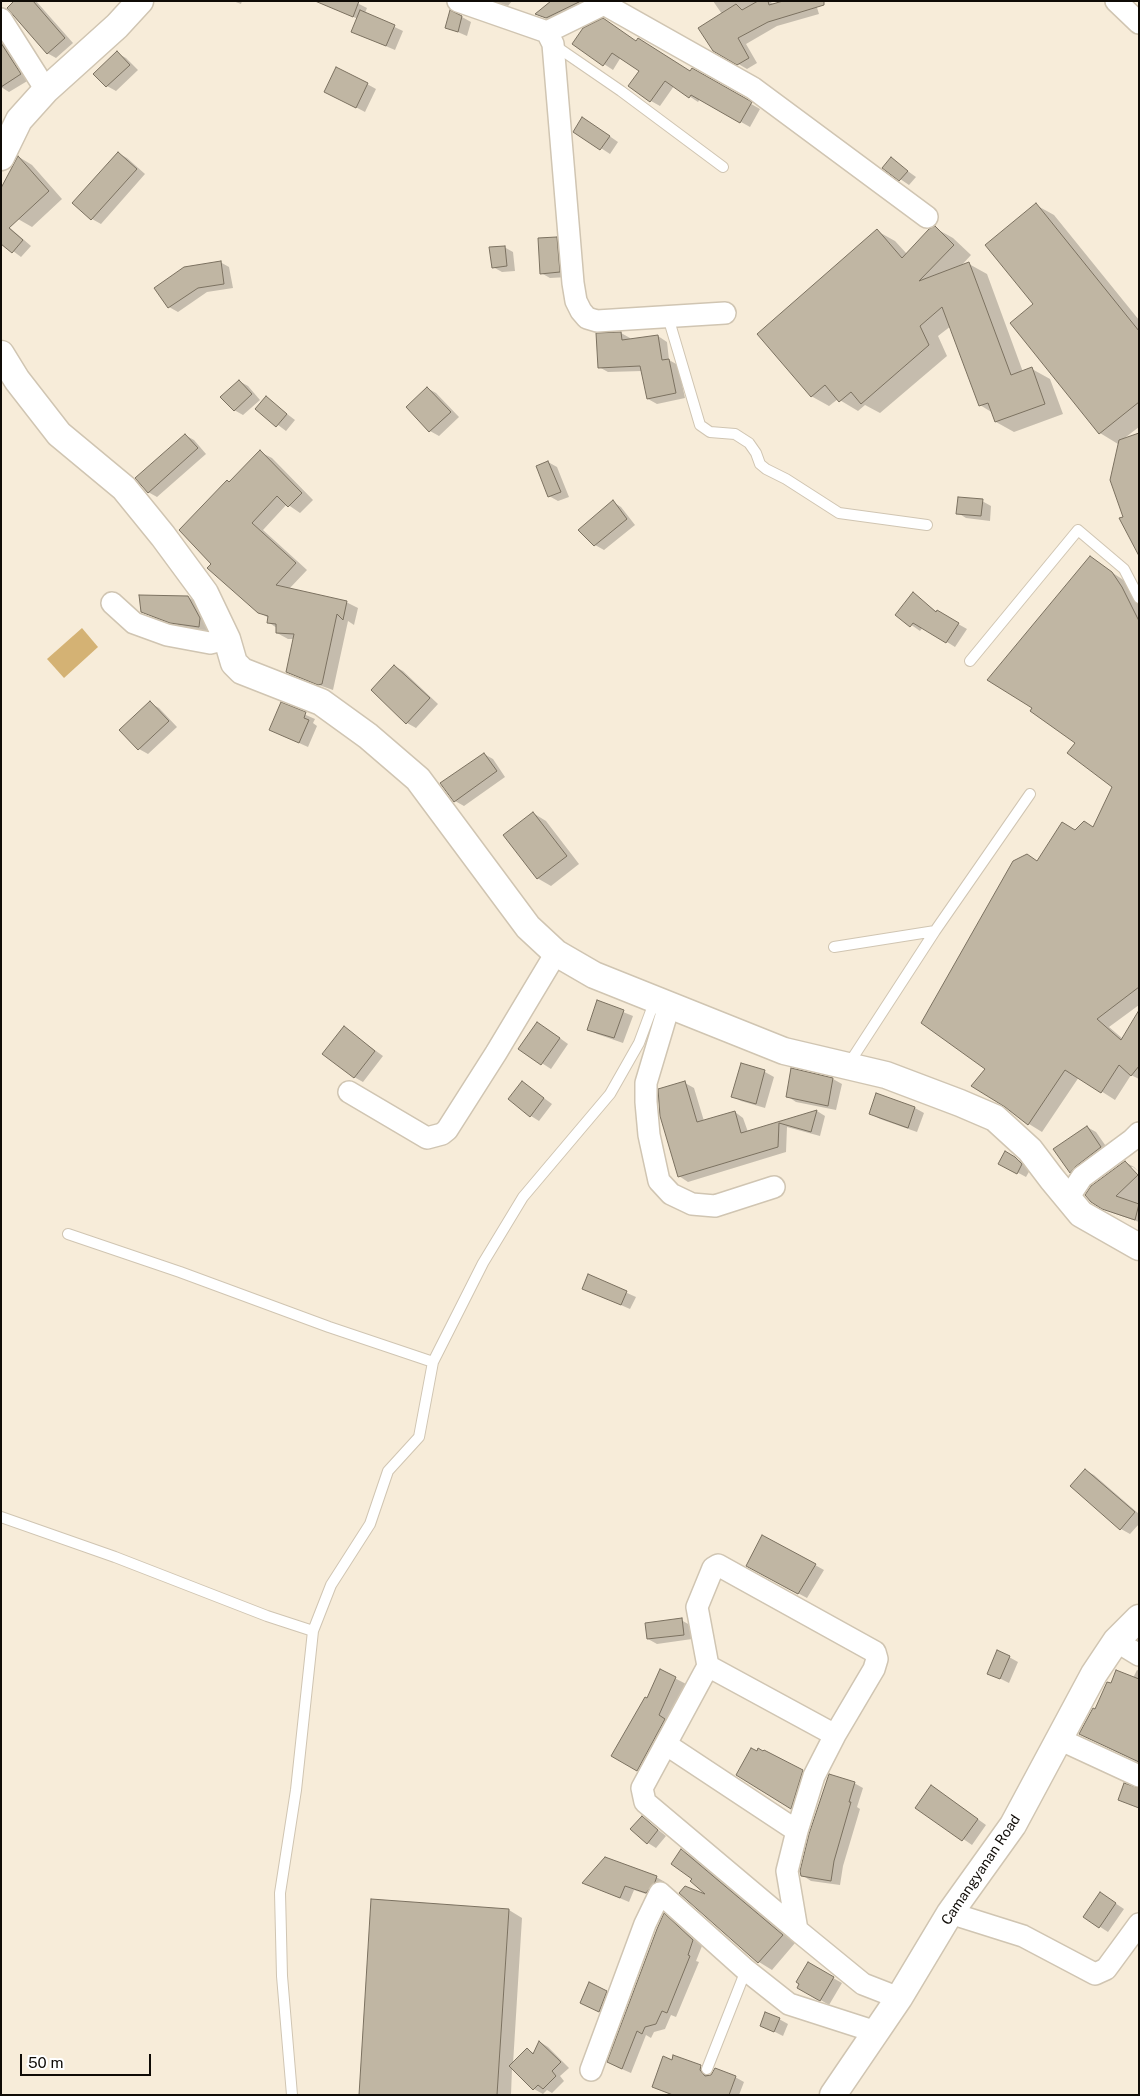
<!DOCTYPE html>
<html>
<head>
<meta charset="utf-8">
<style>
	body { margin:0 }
	#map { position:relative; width:1140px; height:2096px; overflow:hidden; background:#f7ecd9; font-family:"Public Sans",sans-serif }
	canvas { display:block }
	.frame { position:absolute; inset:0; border:2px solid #0f0b06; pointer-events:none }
	.scale { position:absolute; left:20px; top:2054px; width:131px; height:22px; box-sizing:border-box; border:2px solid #0f0b06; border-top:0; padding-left:6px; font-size:15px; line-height:18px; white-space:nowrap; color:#0f0b06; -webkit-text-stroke:4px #fff; paint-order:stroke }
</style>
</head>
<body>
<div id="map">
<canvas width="1140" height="2096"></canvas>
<div class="frame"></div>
<div class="scale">50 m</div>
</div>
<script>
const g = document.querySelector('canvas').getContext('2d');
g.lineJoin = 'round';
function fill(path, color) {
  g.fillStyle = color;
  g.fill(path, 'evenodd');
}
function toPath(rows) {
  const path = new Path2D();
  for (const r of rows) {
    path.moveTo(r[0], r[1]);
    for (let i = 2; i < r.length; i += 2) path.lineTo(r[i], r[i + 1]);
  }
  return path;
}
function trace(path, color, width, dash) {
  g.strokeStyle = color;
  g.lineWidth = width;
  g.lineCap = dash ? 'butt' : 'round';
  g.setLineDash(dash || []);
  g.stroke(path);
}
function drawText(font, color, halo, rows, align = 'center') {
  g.font = font + ' "Public Sans",sans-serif';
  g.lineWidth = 4;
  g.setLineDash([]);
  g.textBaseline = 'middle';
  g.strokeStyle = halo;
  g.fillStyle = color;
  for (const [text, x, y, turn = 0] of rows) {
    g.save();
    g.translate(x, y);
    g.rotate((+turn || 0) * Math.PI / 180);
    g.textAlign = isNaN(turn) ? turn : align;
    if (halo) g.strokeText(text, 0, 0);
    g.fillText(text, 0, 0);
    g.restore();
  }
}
const water = toPath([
	[82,628,98,647,64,678,47,659]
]);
const shadow = toPath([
	[16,1,36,1,73,43,56,58,47,53],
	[233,1,242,1,241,4],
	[353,1,367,8,365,13,403,31,395,50,362,36,358,19,324,4],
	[493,1,512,1,508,6],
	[553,1,600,1,556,23,537,14],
	[713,1,769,1,775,5,815,1,819,14,777,26,746,44,757,63,747,69,714,50,722,14],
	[462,17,471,22,467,36,446,27],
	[1,35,29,80,9,92,1,87],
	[637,42,691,72,692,70,760,109,750,127,700,99,698,102,674,86,660,106,651,101,641,71,621,57,613,70,574,44],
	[117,53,126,58,138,70,116,91,107,86,95,74],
	[367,84,376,89,365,112,333,95],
	[592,124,618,142,610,154,575,131],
	[118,153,127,158,145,174,101,224,92,219],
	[19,157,32,165,62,199,32,227,18,219],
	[891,159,916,177,909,185,884,168],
	[1036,205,1054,215,1139,320,1139,427,1122,440,1125,517,1118,444,1100,433,1035,305],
	[9,227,31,246,21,257,1,242],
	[935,228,953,238,971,255,960,267,969,264,987,274,1023,372,1032,369,1050,379,1063,414,1014,432,996,422,993,413,980,405,951,326,938,336,947,356,880,413,865,405,858,411,838,399,829,406,811,396,877,231,895,241,907,254],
	[556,238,565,244,568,277,550,278,541,273],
	[504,247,513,252,515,271,502,272,493,267],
	[220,262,229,267,233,288,207,292,178,312,169,307,156,288],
	[621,333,630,338,630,340,658,336,667,342,669,360,678,365,685,398,657,404,648,399,642,371,608,372,599,367],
	[239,381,248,386,260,400,243,415,234,410],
	[427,388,436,393,459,417,439,436,430,431,408,407],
	[266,398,295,420,286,431,257,409],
	[185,435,194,440,206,454,157,497,148,492],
	[260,452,272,458,313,500,300,513,287,504,263,530,307,570,289,589,346,602,358,608,354,625,348,621,333,690,299,678,288,672,295,639,288,639,277,633,277,628,268,622,269,618,258,612,213,564,227,481,230,483],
	[548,462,557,467,569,497,558,501,549,496],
	[982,501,991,506,990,521,966,518,958,513],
	[613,502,621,507,635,525,604,550,595,545],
	[1090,558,1125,581,1139,601,1139,1005,1109,1027,1123,1039,1139,1012,1139,1079,1131,1075,1115,1100,1079,1077,1042,1132,1029,1124,1006,1106,986,1068,1038,862,1075,831,1094,828,1113,787,1076,742],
	[913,594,937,612,967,629,955,647,923,627,920,631,897,615],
	[188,597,202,605,212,634,185,630,156,619,142,611],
	[394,666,403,671,438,704,416,728,407,723],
	[150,703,159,708,177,727,148,754,139,749,121,730],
	[281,704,315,719,313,723,317,726,308,747,270,730],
	[484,754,493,759,505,777,464,806,455,801],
	[533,813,546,821,579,864,551,886,537,878],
	[598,1002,633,1016,623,1043,597,1034,588,1029],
	[344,1028,383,1056,363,1082,354,1077],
	[546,1028,568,1044,551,1069,520,1049],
	[742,1065,765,1072,774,1077,765,1108,741,1101,732,1096],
	[792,1070,833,1079,842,1084,836,1110,796,1102,787,1096],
	[522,1082,552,1104,539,1121,531,1116],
	[685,1083,694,1088,704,1121,735,1112,743,1118,748,1132,817,1111,825,1116,820,1136,787,1127,786,1152,688,1182,679,1176],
	[877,1095,915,1108,924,1113,917,1132,880,1119,871,1114],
	[1087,1127,1096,1132,1110,1152,1079,1177,1071,1172],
	[1005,1153,1024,1163,1030,1170,1026,1177,1000,1163],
	[1125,1162,1134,1167,1139,1172,1133,1167,1129,1167,1139,1177,1139,1222,1113,1213,1092,1201],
	[589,1276,636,1297,630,1309,593,1293],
	[1085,1470,1094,1475,1139,1514,1139,1524,1130,1534,1121,1529,1072,1486],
	[763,1536,824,1570,807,1598,756,1571],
	[681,1620,690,1625,692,1639,657,1644,648,1639],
	[1009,1657,1018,1662,1009,1683,989,1673],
	[1137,1670,1139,1671,1139,1763,1080,1734,1112,1685,1133,1678],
	[661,1671,688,1685,650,1777,612,1755,647,1699],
	[802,1771,811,1776,800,1813,738,1775],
	[854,1783,863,1788,857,1807,860,1809,843,1866,840,1885,811,1881,802,1875],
	[940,1792,986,1825,972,1845,917,1807],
	[642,1817,666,1836,656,1848,648,1843],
	[682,1851,695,1858,795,1943,772,1970,759,1962,681,1893,710,1897,693,1879],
	[656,1877,665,1882,655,1897,634,1890,629,1902,584,1883],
	[1109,1899,1124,1909,1108,1932,1085,1917],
	[509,1910,522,1918,513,2064,527,2049,535,2054,540,2042,548,2047,569,2068,560,2076,564,2081,552,2093,547,2090,543,2094,534,2089,512,2068,511,2095,360,2095],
	[665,1915,673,1920,702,1946,696,1961,699,1962,676,2017,671,2015,665,2029,654,2032,651,2038,646,2035,631,2073,617,2067],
	[808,1964,842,1983,829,2005,799,1987],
	[606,1992,615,1997,608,2016,590,2007],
	[779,2019,788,2024,783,2036,761,2025],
	[672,2061,700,2067,709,2072,709,2076,735,2077,744,2082,739,2095,672,2095,662,2091,653,2086]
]);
const building = toPath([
	[14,1,33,1,65,38,47,54,7,8,14,1],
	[315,1,359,1,353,17,315,1],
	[551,1,581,1,546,18,535,14,551,1],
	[758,1,768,1,769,5,783,1,824,1,824,5,768,22,738,38,749,58,737,65,713,51,698,28,736,4,742,10,758,1],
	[360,10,395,25,386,46,351,32,360,10],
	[450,10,462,16,458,32,445,28,450,10],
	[603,18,636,41,638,38,690,71,692,68,752,102,740,123,691,95,689,98,665,81,650,102,628,86,639,71,612,53,603,66,572,44,583,28,603,18],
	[1,43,21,74,1,87,1,43],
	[117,51,130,65,106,87,93,74,117,51],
	[336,67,368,83,356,108,324,92,336,67],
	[582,117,610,136,600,150,573,132,582,117],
	[118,152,137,169,91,220,72,203,118,152],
	[18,156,49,191,9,228,23,240,12,253,1,244,1,188,18,156],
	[891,157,908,171,899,181,882,168,891,157],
	[1036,203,1139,331,1139,402,1099,434,1010,323,1033,304,985,245,1036,203],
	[935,226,954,245,919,281,969,262,1011,375,1032,367,1045,404,995,422,988,403,979,406,942,307,920,326,929,345,861,404,851,392,839,402,825,385,811,397,757,334,877,229,902,258,929,229,935,226],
	[557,237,560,272,540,274,538,238,557,237],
	[505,246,507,266,492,268,489,247,505,246],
	[221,261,224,284,198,288,168,308,154,288,184,267,221,261],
	[621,332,622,340,658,335,662,360,669,359,676,393,647,399,640,366,598,368,596,333,621,332],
	[239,380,252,394,234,411,220,397,239,380],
	[427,387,451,412,429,432,406,407,427,387],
	[266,396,287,414,276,427,255,409,266,396],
	[1139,433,1139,556,1119,518,1123,517,1110,480,1119,440,1139,433],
	[185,434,198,448,148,493,135,478,185,434],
	[260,450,302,493,288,507,277,496,252,523,296,563,276,585,347,601,343,620,337,614,322,684,318,685,286,672,294,634,276,633,276,624,267,623,268,616,258,613,207,568,211,564,179,530,227,480,229,482,260,450],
	[548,461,561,492,548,497,536,466,548,461],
	[958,497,983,499,981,516,956,514,958,497],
	[613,500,627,519,594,546,578,530,613,500],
	[1090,556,1112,572,1122,587,1139,621,1139,987,1097,1019,1121,1040,1139,1010,1139,1066,1131,1076,1119,1065,1101,1093,1065,1070,1028,1125,1005,1107,971,1086,985,1069,921,1023,1013,861,1027,854,1037,861,1062,822,1075,830,1084,821,1093,827,1112,787,1067,753,1075,743,1030,711,1032,708,987,680,1090,556],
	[913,592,936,612,937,610,959,623,946,643,913,623,910,627,895,615,913,592],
	[139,595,188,596,200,618,199,627,170,623,141,612,139,595],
	[394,665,430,698,406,724,371,690,394,665],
	[150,701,169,721,138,750,119,730,150,701],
	[281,702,306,712,304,718,309,720,299,743,269,730,281,702],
	[484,753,497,771,454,802,440,783,484,753],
	[533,812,567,856,537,879,503,835,533,812],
	[597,1000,624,1010,614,1038,587,1030,597,1000],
	[537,1022,560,1038,541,1065,518,1049,537,1022],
	[344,1026,375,1051,354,1078,322,1054,344,1026],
	[741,1063,765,1070,756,1104,731,1097,741,1063],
	[791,1068,833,1078,828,1106,786,1097,791,1068],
	[522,1081,544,1098,530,1117,508,1099,522,1081],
	[685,1081,697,1122,735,1111,741,1133,817,1110,811,1132,779,1123,778,1147,678,1177,660,1116,658,1089,685,1081],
	[876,1093,915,1107,908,1128,869,1114,876,1093],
	[1087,1126,1101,1147,1075,1167,1070,1173,1053,1149,1087,1126],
	[1005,1151,1015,1157,1022,1164,1017,1174,998,1164,1005,1151],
	[1125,1161,1138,1175,1116,1196,1139,1204,1135,1220,1102,1209,1091,1202,1085,1195,1091,1186,1125,1161],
	[588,1274,627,1291,621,1305,582,1289,588,1274],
	[1085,1469,1135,1512,1120,1530,1070,1486,1085,1469],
	[762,1535,816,1564,798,1594,746,1566,762,1535],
	[682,1618,684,1635,647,1639,645,1623,682,1618],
	[997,1650,1010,1656,1000,1679,987,1674,997,1650],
	[660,1669,676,1677,659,1715,665,1719,637,1771,611,1756,645,1697,647,1698,660,1669],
	[1116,1670,1139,1679,1139,1762,1079,1734,1093,1708,1095,1709,1107,1682,1111,1683,1116,1670],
	[751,1748,757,1751,758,1748,763,1751,764,1750,803,1770,791,1809,736,1775,751,1748],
	[829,1774,855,1782,849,1802,851,1802,834,1861,831,1881,801,1876,800,1871,809,1834,829,1774],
	[1124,1783,1139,1788,1139,1808,1118,1800,1124,1783],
	[931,1785,978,1819,962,1841,915,1808,931,1785],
	[642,1816,658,1830,647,1844,630,1829,642,1816],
	[681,1849,783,1935,758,1963,679,1893,685,1886,705,1894,690,1881,692,1879,671,1864,681,1849],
	[605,1857,657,1876,655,1882,646,1893,625,1886,620,1898,582,1883,605,1857],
	[1100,1892,1116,1903,1099,1928,1083,1917,1100,1892],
	[371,1899,509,1909,497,2095,359,2095,371,1899],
	[664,1913,693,1940,688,1955,690,1956,667,2013,662,2011,656,2024,645,2027,642,2034,637,2031,622,2069,607,2062,657,1929,664,1913],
	[808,1962,834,1977,820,2001,797,1988,799,1984,796,1982,808,1962],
	[589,1982,607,1991,599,2012,580,2003,589,1982],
	[765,2012,780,2018,774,2032,760,2026,765,2012],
	[539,2041,561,2062,552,2071,556,2076,543,2089,538,2085,533,2090,509,2066,527,2048,533,2054,539,2041],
	[673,2055,701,2065,700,2070,705,2076,711,2075,715,2068,736,2076,729,2095,673,2095,652,2087,663,2056,672,2060,673,2055]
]);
const service = toPath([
	[554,45,621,91,723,167],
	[668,317,700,425,710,432,735,434,749,443,756,453,760,464,766,469,786,479,839,513,927,525],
	[970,661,1078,530,1124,569,1139,598],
	[834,947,935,931],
	[848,1065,935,931,1030,794],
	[68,1234,180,1272,329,1327,433,1362],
	[1,1517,115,1557,267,1616,313,1631],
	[707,2069,746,1970],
	[292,2095,282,1976,280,1893,296,1790,313,1631,331,1585,370,1524,388,1471,419,1437,433,1362,483,1263,523,1197,610,1094,639,1043,655,1000]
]);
const minor = toPath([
	[458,1,547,32,604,4,753,88,927,217],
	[1116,1,1139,23],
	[1,19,46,90],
	[547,32,553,44,573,283,576,301,581,311,587,318,597,321,725,313],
	[112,603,134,623,167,635,210,643,227,639],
	[669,1006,646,1083,646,1102,649,1135,659,1181,671,1194,692,1204,715,1206,774,1187],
	[349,1092,427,1138,442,1134,447,1130,496,1053,556,953],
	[1068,1198,1082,1177,1132,1140,1139,1133],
	[1116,1641,1139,1655],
	[708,1666,835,1735],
	[1059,1739,1139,1776],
	[667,1745,797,1831],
	[950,1913,1023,1936,1095,1974,1106,1969,1139,1924],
	[797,1930,645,1802,642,1788,708,1666,697,1607,713,1568,718,1565,875,1652,877,1659,874,1669,835,1735,814,1776,797,1831,787,1871,797,1930,863,1984,899,1998],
	[591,2070,645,1924,660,1893,746,1970,789,2004,876,2032]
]);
const tertiary = toPath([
	[1,157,19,120,46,90,117,26,140,1],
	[1,354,17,380,59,434,124,488,163,536,205,593,227,639,234,663,242,671,321,702,368,736,418,779,528,927,556,953,594,975,784,1051,886,1075,960,1103,995,1118,1030,1150,1052,1179,1081,1214,1139,1247],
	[833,2095,899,1998,950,1913,1013,1825,1094,1674,1116,1641,1139,1618]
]);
const streetNames = [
	["Camangyanan Road",981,1870,-56]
];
fill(water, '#d4b274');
fill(shadow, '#0003');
fill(building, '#c0b6a3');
trace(building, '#7b7160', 1);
trace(service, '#d0c5b2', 12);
trace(minor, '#d0c5b2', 24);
trace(tertiary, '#d0c5b2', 29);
trace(service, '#fff', 10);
trace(minor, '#fff', 21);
trace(tertiary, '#fff', 26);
drawText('14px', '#0f0b06', '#fff', streetNames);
</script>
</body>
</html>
